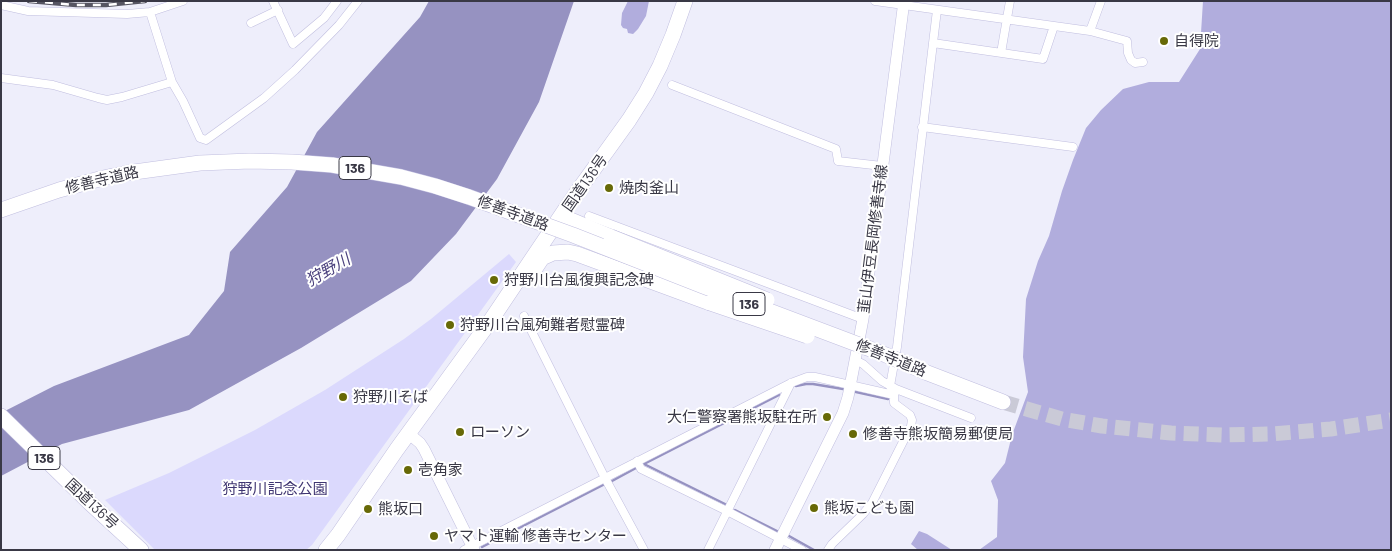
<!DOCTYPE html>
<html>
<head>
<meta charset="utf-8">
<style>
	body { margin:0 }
	#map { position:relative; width:1392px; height:551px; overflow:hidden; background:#eeeefb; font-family:Barlow,sans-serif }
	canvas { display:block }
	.frame { position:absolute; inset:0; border:2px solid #393845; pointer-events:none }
</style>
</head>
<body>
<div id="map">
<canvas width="1392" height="551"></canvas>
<div class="frame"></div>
</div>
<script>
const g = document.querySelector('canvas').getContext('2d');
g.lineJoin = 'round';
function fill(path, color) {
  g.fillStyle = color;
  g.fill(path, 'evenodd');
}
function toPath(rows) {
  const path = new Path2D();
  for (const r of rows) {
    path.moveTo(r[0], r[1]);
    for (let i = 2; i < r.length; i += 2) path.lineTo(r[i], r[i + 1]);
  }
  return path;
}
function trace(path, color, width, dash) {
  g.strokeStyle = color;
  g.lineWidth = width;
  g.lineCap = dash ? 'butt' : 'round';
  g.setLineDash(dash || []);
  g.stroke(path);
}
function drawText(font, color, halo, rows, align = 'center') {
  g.font = font + ' Barlow,"Noto Sans JP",sans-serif';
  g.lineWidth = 4;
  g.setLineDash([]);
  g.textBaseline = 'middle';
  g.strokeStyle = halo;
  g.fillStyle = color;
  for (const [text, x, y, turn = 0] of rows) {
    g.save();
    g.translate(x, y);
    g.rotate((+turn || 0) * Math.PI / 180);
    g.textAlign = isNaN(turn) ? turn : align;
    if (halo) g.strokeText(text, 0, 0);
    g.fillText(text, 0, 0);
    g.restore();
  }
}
const green = toPath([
	[509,254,516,262,312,545,306,550,155,550,105,500,169,473,255,430,325,390,404,339,431,319]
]);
const forest = toPath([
	[628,1,649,1,646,16,638,29,633,34,628,33,627,29,623,28,621,25,622,13],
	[1203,1,1391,1,1391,550,979,550,997,537,998,500,991,481,1005,463,1012,435,1028,392,1023,357,1026,299,1038,261,1049,236,1062,191,1073,160,1086,128,1101,110,1123,89,1149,82,1179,82,1200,49],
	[919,531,927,534,952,550,918,550,911,544]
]);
const water = toPath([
	[429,1,574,1,539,102,497,179,456,234,411,281,301,348,189,410,62,444,1,476,1,413,54,386,189,335,224,291,230,252,287,187,317,132,420,17]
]);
const stream = toPath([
	[796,386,806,384,813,384,843,389],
	[856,392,888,399],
	[644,464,779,395],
	[644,464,725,504],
	[612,481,636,468],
	[735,510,777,531],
	[789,536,814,550],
	[482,547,603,485]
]);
const highwayTunnel = toPath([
	[1003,402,1030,410,1062,419,1102,426,1171,433,1223,435,1271,434,1331,429,1391,420]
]);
const street = toPath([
	[273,1,293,44,324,18,337,1],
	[875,1,1090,31,1127,41,1128,53,1131,60,1135,63,1143,62],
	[1,5,28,11,127,14,150,12,183,1],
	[150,12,172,82,183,101,200,138,206,140,264,98,295,70,339,25,358,1],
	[251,23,278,10],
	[1090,31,1101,1],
	[933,43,937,10],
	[1001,53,1010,1],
	[1,78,53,85,98,98,107,100,122,97,172,82],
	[672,85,836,149,838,161,882,166],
	[922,127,1073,147],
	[589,216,863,319],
	[524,316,605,478,644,550],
	[855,360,863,364,882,381,896,389,971,418],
	[890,386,897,347,933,43,1043,59,1054,26],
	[637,461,641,469,727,511,802,550],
	[464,550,791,383,807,377,815,377,894,395],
	[708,550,791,383],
	[828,550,832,544,863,514,872,503,911,426,912,420,910,415,894,403,894,395,896,389]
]);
const secondary = toPath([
	[408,433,420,443,424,449,474,550],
	[775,550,843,413,848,397,863,319,904,1]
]);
const highway = toPath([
	[1,210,59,190,103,178,127,173],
	[561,216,611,237],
	[534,270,542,258,553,253,568,252,577,254,710,303],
	[925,372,1003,402],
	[1,416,90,503,141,550],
	[326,550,338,535,397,449,491,320,575,195,629,120,646,93,660,66,673,35,685,1]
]);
const rail = toPath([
	[29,1,76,5,106,5,145,1]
]);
const highwayBridge = toPath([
	[127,173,200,163,250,161,292,162,332,165,401,177,435,186,469,197,573,235,703,286,886,355,925,372],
	[611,237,767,300],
	[710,303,807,336]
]);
const markers = [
	[1164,41,5,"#676907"],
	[609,188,5,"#676907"],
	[494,280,5,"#676907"],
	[450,325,5,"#676907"],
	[343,397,5,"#676907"],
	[827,417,5,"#676907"],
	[460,432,5,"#676907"],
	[853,434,5,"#676907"],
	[408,470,5,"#676907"],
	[814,508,5,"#676907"],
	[368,509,5,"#676907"],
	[434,536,5,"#676907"]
];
const shields = [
	[355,168,32],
	[749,304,32],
	[44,458,32]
];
const shieldNames = [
	["136",355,168],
	["136",749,304],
	["136",44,458]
];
const poiNames = [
	["自得院",1174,41],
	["焼肉釜山",619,188],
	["狩野川台風復興記念碑",504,280],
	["狩野川台風殉難者慰霊碑",460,325],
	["狩野川そば",353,397],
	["大仁警察署熊坂駐在所",817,417,"right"],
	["ローソン",470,432],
	["修善寺熊坂簡易郵便局",863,434],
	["壱角家",418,470],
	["熊坂こども園",824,508],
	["熊坂口",378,509],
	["ヤマト運輸 修善寺センター",444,536]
];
const streetNames = [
	["修善寺道路",102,180,-13],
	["国道136号",585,183,-55],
	["修善寺道路",513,213,20],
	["韮山伊豆長岡修善寺線",873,239,-83],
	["修善寺道路",891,358,22],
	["国道136号",92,504,43]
];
const parkNames = [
	["狩野川記念公園",275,489]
];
const waterNames = [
	["狩野川",328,270,-30]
];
fill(green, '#dbd9fd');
fill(forest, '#b1addd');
fill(water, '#9692c1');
trace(stream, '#9692c1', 2.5);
trace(highwayTunnel, '#cacad7', 15, [15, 8]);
trace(street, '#c0bedf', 9);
trace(secondary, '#c0bedf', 12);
trace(highway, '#c0bedf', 16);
trace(street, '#fff', 8);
trace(secondary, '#fff', 11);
trace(highway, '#fff', 15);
trace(rail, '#565562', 4.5);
trace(rail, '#fff', 2.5, [8]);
trace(highwayBridge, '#c0bedf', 16, []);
trace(highwayBridge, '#fff', 15);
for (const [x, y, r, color] of markers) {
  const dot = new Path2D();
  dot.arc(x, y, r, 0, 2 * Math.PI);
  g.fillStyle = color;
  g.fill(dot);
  trace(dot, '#fff', 2);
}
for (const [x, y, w] of shields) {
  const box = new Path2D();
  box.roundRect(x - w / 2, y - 11.5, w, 23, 4);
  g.fillStyle = '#fff';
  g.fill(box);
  trace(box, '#393845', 1);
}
drawText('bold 14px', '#393845', null, shieldNames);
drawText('15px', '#393845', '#fff', poiNames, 'left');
drawText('15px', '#393845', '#fff', streetNames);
drawText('15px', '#403672', '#fff', parkNames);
drawText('italic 16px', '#493f7c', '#fff', waterNames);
</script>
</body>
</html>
